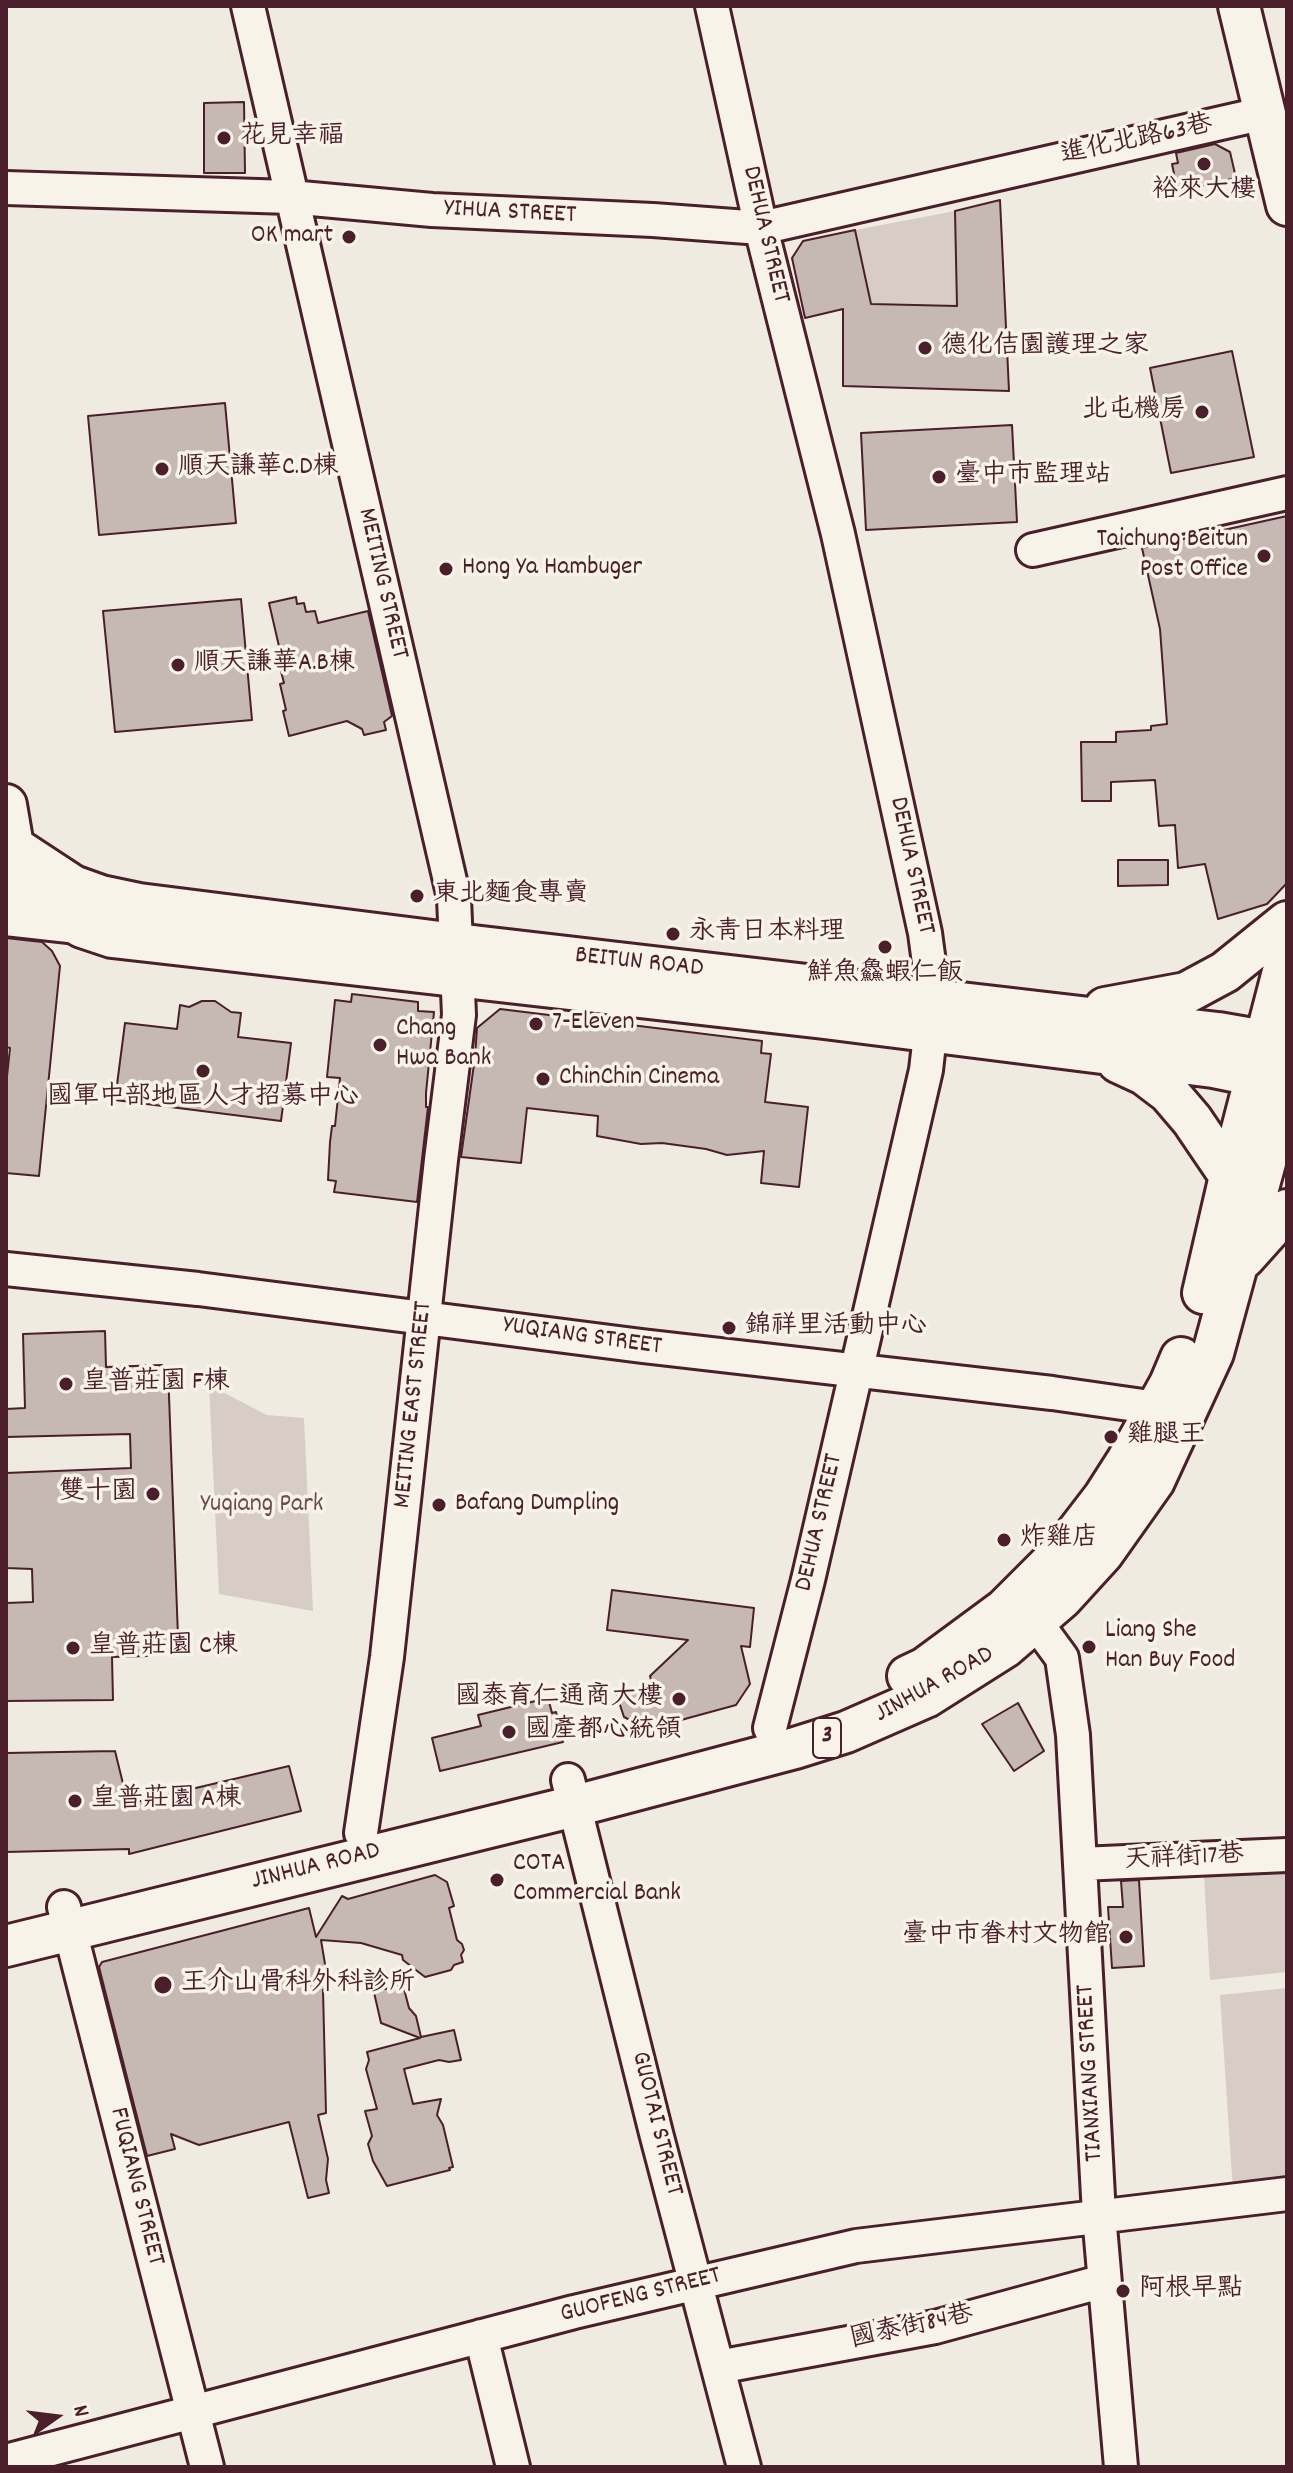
<!DOCTYPE html>
<html>
<head>
<meta charset="utf-8">
<style>
	body { margin:0 }
	#map { position:relative; width:1293px; height:2473px; overflow:hidden; background:#f0ebe0; font-family:Dekko,sans-serif }
	canvas { display:block }
	.frame { position:absolute; inset:0; border:8px solid #4a1f2b; pointer-events:none }
	.north { position:absolute; left:16px; top:2377px; width:80px; height:80px; -webkit-text-stroke:6px #f7f3e8; paint-order:stroke; rotate:76deg; font-size:22px; font-weight:700; line-height:32px; text-align:center; color:#4a1f2b }
	.north::after { content:''; display:block; margin:auto; width:28px; height:36px; background:#4a1f2b; clip-path:polygon(50% 0,100% 100%,50% 72%,0 100%) }
</style>
</head>
<body>
<div id="map">
<canvas width="1293" height="2473"></canvas>
<div class="frame"></div>
<div class="north">N</div>
</div>
<script>
const g = document.querySelector('canvas').getContext('2d');
g.lineJoin = 'round';
function fill(path, color) {
  g.fillStyle = color;
  g.fill(path, 'evenodd');
}
function toPath(rows) {
  const path = new Path2D();
  for (const r of rows) {
    path.moveTo(r[0], r[1]);
    for (let i = 2; i < r.length; i += 2) path.lineTo(r[i], r[i + 1]);
  }
  return path;
}
function trace(path, color, width, dash) {
  g.strokeStyle = color;
  g.lineWidth = width;
  g.lineCap = dash ? 'butt' : 'round';
  g.setLineDash(dash || []);
  g.stroke(path);
}
function drawText(font, color, halo, rows, align = 'center') {
  g.font = font + ' Dekko,"LXGW WenKai TC",sans-serif';
  g.lineWidth = 7;
  g.setLineDash([]);
  g.textBaseline = 'middle';
  g.strokeStyle = halo;
  g.fillStyle = color;
  for (const [text, x, y, turn = 0] of rows) {
    g.save();
    g.translate(x, y);
    g.rotate((+turn || 0) * Math.PI / 180);
    g.textAlign = isNaN(turn) ? turn : align;
    if (halo) g.strokeText(text, 0, 0);
    g.fillText(text, 0, 0);
    g.restore();
  }
}
const green = toPath([
	[955,211,957,306,871,304,855,230],
	[209,1385,267,1415,304,1418,313,1611,219,1594],
	[1287,1869,1287,1972,1210,1980,1204,1875],
	[1287,1988,1287,2186,1233,2191,1220,1995]
]);
const building = toPath([
	[244,102,245,173,204,173,204,103,244,102],
	[1215,144,1230,152,1236,178,1198,187,1197,183,1177,188,1172,164,1178,163,1176,153,1215,144],
	[1000,200,1009,391,843,386,843,309,805,318,792,258,803,241,855,230,871,304,957,306,955,211,1000,200],
	[1232,351,1254,457,1171,473,1150,368,1232,351],
	[225,403,236,523,99,535,88,416,225,403],
	[1012,425,1017,522,866,530,861,433,1012,425],
	[1287,516,1287,883,1267,904,1218,919,1205,864,1178,868,1175,825,1159,826,1155,780,1111,782,1111,801,1082,801,1081,742,1116,742,1116,732,1151,730,1151,726,1167,724,1160,629,1142,548,1287,516],
	[296,597,297,604,304,603,306,612,315,611,318,623,368,611,392,716,384,722,386,730,364,735,362,729,347,721,289,736,283,711,286,710,280,684,284,683,277,656,281,655,269,603,296,597],
	[241,599,252,720,115,732,103,611,241,599],
	[1118,860,1168,860,1168,885,1118,886,1118,860],
	[6,938,42,942,52,951,60,966,39,1176,6,1173,6,1086,10,1048,6,1047,6,938],
	[352,994,418,1002,418,1011,434,1012,426,1093,426,1107,428,1107,417,1202,334,1192,336,1181,328,1180,330,1142,332,1126,335,1126,340,1078,327,1077,335,1000,351,1002,352,994],
	[202,1001,215,1001,231,1012,241,1013,238,1037,291,1043,281,1121,115,1100,125,1023,177,1029,180,1005,189,1007,202,1001],
	[500,1009,762,1041,761,1053,771,1054,765,1102,808,1107,799,1187,761,1183,764,1151,727,1155,706,1149,662,1143,641,1144,597,1136,598,1116,527,1108,521,1163,461,1157,475,1057,477,1028,500,1009],
	[105,1331,106,1367,162,1365,163,1369,168,1369,178,1637,168,1641,168,1651,147,1652,147,1656,112,1657,113,1700,6,1701,6,1603,33,1602,32,1569,6,1568,6,1473,131,1468,130,1434,6,1437,6,1409,25,1408,23,1334,105,1331],
	[612,1590,754,1608,750,1647,741,1646,750,1684,736,1705,648,1729,624,1717,616,1693,652,1684,650,1676,688,1640,607,1630,612,1590],
	[548,1698,552,1713,556,1712,563,1742,440,1771,432,1738,481,1726,478,1715,548,1698],
	[1018,1703,1044,1751,1014,1771,982,1724,1018,1703],
	[115,1751,128,1804,289,1766,301,1811,129,1854,129,1849,6,1852,6,1753,115,1751],
	[435,1875,447,1882,454,1906,449,1908,457,1940,462,1944,464,1950,461,1955,463,1962,454,1965,451,1970,425,1977,403,1960,402,1955,361,1943,321,1940,329,1988,323,1990,326,2113,318,2115,328,2159,326,2180,329,2193,308,2198,289,2122,199,2145,171,2134,175,2149,147,2156,99,1967,102,1962,309,1908,316,1937,342,1896,348,1899,435,1875],
	[1139,1880,1144,1966,1112,1968,1108,1907,1123,1907,1121,1881,1139,1880],
	[403,1985,409,2008,416,2016,421,2037,454,2030,461,2060,449,2062,439,2060,404,2069,413,2104,441,2099,437,2115,443,2125,453,2167,449,2168,450,2170,387,2186,373,2161,368,2144,372,2136,365,2111,377,2109,366,2069,369,2060,367,2052,420,2038,381,2023,373,1988,385,1989,403,1985]
]);
const minor = toPath([
	[248,6,454,898,459,1015,441,1160,387,1657,361,1833],
	[712,6,761,228,838,534,925,933,934,1000,926,1070,808,1580,770,1728],
	[6,188,290,197,432,210,653,220,761,228,1265,113],
	[1033,550,1287,493],
	[6,919,78,927],
	[6,1269,198,1289,642,1346,1052,1393,1157,1408],
	[1021,1602,1062,1658,1073,1735,1099,2215,1121,2467],
	[568,1780,656,2133,744,2467],
	[1080,1864,1287,1855],
	[64,1907,207,2467],
	[481,2336,513,2467],
	[718,2367,935,2327,1104,2281],
	[6,2461,574,2312,856,2246,1287,2194]
]);
const major = toPath([
	[1239,6,1287,205],
	[6,805,13,846],
	[6,842,73,886,101,896,139,904,456,944,1218,1033,1287,1045],
	[6,880,82,927,112,937,824,1018,1213,1067,1287,1082,1213,1353,1154,1481,1103,1553,1062,1598,1005,1647,926,1697,846,1732,795,1748,575,1806,6,1946],
	[1105,1008,1186,993,1225,972,1287,922],
	[1118,1062,1144,1074,1169,1093,1192,1120,1230,1176],
	[1244,1258,1287,1210],
	[1203,1293,1230,1176,1287,956],
	[908,1676,925,1668,1005,1609,1061,1553,1104,1497,1127,1461,1170,1384,1181,1358]
]);
const markers = [
	[224,138,8,"#4a1f2b"],
	[1204,164,8,"#4a1f2b"],
	[349,237,8,"#4a1f2b"],
	[925,348,8,"#4a1f2b"],
	[1202,412,8,"#4a1f2b"],
	[162,469,8,"#4a1f2b"],
	[939,477,8,"#4a1f2b"],
	[1264,556,8,"#4a1f2b"],
	[446,569,8,"#4a1f2b"],
	[178,665,8,"#4a1f2b"],
	[417,896,8,"#4a1f2b"],
	[673,934,8,"#4a1f2b"],
	[885,947,8,"#4a1f2b"],
	[536,1024,8,"#4a1f2b"],
	[380,1045,8,"#4a1f2b"],
	[203,1071,8,"#4a1f2b"],
	[543,1079,8,"#4a1f2b"],
	[729,1328,8,"#4a1f2b"],
	[66,1384,8,"#4a1f2b"],
	[1111,1437,8,"#4a1f2b"],
	[153,1494,8,"#4a1f2b"],
	[439,1505,8,"#4a1f2b"],
	[1004,1540,8,"#4a1f2b"],
	[1089,1647,8,"#4a1f2b"],
	[73,1648,8,"#4a1f2b"],
	[679,1699,8,"#4a1f2b"],
	[509,1732,8,"#4a1f2b"],
	[75,1801,8,"#4a1f2b"],
	[497,1880,8,"#4a1f2b"],
	[1126,1937,8,"#4a1f2b"],
	[163,1985,10,"#4a1f2b"],
	[1123,2291,8,"#4a1f2b"]
];
const shields = [
	[827,1738,28]
];
const shieldNames = [
	["3",827,1738]
];
const poiNames = [
	["花見幸福",240,138],
	["裕來大樓",1204,192,"center"],
	["OK mart",333,237,"right"],
	["德化佶園護理之家",941,348],
	["北屯機房",1186,412,"right"],
	["順天謙華C.D棟",178,469],
	["臺中市監理站",955,477],
	["Taichung Beitun",1248,541,"right"],
	["Post Office",1248,571,"right"],
	["Hong Ya Hambuger",462,569],
	["順天謙華A.B棟",194,665],
	["東北麵食專賣",433,896],
	["永青日本料理",689,934],
	["鮮魚鱻蝦仁飯",885,975,"center"],
	["7-Eleven",552,1024],
	["Chang",396,1030],
	["Hwa Bank",396,1060],
	["ChinChin Cinema",559,1079],
	["國軍中部地區人才招募中心",203,1099,"center"],
	["錦祥里活動中心",745,1328],
	["皇普莊園 F棟",82,1384],
	["雞腿王",1127,1437],
	["雙十園",137,1494,"right"],
	["Bafang Dumpling",455,1505],
	["炸雞店",1020,1540],
	["Liang She",1105,1632],
	["Han Buy Food",1105,1662],
	["皇普莊園 C棟",89,1648],
	["國泰育仁通商大樓",663,1699,"right"],
	["國產都心統領",525,1732],
	["皇普莊園 A棟",91,1801],
	["COTA",513,1865],
	["Commercial Bank",513,1895],
	["臺中市眷村文物館",1110,1937,"right"],
	["王介山骨科外科診所",181,1985],
	["阿根早點",1139,2291]
];
const streetNames = [
	["進化北路63巷",1137,142,-12],
	["YIHUA STREET",510,214,3],
	["DEHUA STREET",764,235,77],
	["MEITING STREET",381,584,77],
	["DEHUA STREET",910,866,78],
	["BEITUN ROAD",639,964,6],
	["YUQIANG STREET",582,1338,8],
	["MEITING EAST STREET",415,1405,-84],
	["DEHUA STREET",821,1523,-77],
	["JINHUA ROAD",935,1686,-29],
	["天祥街17巷",1184,1860,-3],
	["JINHUA ROAD",316,1868,-14],
	["TIANXIANG STREET",1092,2073,-93],
	["GUOTAI STREET",655,2124,76],
	["FUQIANG STREET",135,2187,76],
	["GUOFENG STREET",641,2297,-14],
	["國泰街84巷",912,2329,-12]
];
const parkNames = [
	["Yuqiang Park",262,1506]
];
fill(green, '#d8cdc6');
fill(building, '#c6b8b3');
trace(building, '#4a1f2b', 2);
trace(minor, '#4a1f2b', 38);
trace(major, '#4a1f2b', 46);
trace(minor, '#f7f3e8', 32);
trace(major, '#f7f3e8', 40);
for (const [x, y, r, color] of markers) {
  const dot = new Path2D();
  dot.arc(x, y, r, 0, 2 * Math.PI);
  g.fillStyle = color;
  g.fill(dot);
  trace(dot, '#f7f3e8', 3);
}
for (const [x, y, w] of shields) {
  const box = new Path2D();
  box.roundRect(x - w / 2, y - 20, w, 40, 6);
  g.fillStyle = '#f7f3e8';
  g.fill(box);
  trace(box, '#4a1f2b', 2);
}
drawText('bold 24px', '#4a1f2b', null, shieldNames);
drawText('26px', '#4a1f2b', '#f7f3e8', poiNames, 'left');
drawText('26px', '#4a1f2b', '#f7f3e8', streetNames);
drawText('26px', '#6e4a52', '#f7f3e8', parkNames);
</script>
</body>
</html>
